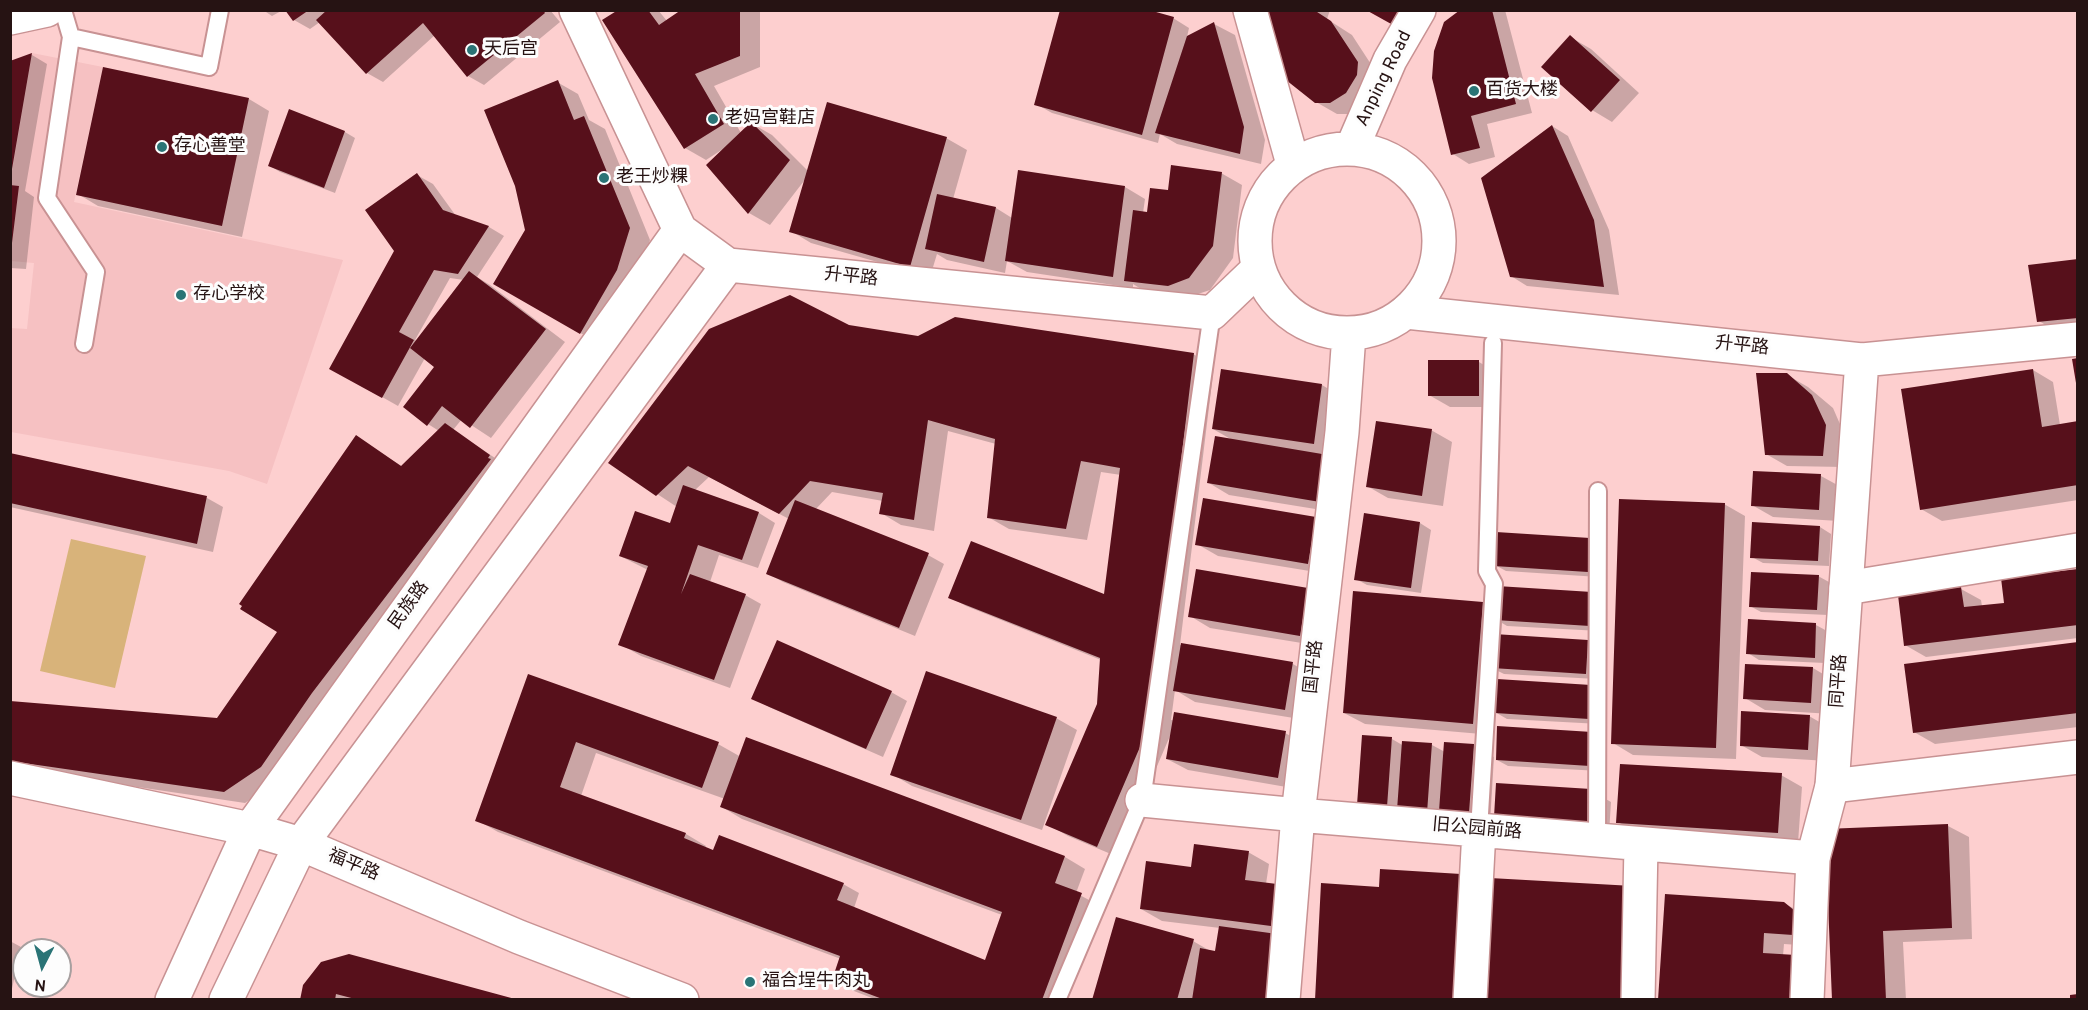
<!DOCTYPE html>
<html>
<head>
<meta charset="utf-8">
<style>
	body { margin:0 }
	#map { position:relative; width:2088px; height:1010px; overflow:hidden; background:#fdcfcf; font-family:Overpass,sans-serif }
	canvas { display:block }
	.frame { position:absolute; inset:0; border:12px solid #261313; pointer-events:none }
	.north { position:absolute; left:12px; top:938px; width:60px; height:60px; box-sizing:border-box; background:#fdfdfd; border:2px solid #a79f9f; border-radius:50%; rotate:186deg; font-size:16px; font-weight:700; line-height:24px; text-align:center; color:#261313 }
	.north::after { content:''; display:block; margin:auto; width:21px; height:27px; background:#2a7476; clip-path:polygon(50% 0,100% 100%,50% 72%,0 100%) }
</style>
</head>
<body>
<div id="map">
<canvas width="2088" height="1010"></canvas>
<div class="frame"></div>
<div class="north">N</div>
</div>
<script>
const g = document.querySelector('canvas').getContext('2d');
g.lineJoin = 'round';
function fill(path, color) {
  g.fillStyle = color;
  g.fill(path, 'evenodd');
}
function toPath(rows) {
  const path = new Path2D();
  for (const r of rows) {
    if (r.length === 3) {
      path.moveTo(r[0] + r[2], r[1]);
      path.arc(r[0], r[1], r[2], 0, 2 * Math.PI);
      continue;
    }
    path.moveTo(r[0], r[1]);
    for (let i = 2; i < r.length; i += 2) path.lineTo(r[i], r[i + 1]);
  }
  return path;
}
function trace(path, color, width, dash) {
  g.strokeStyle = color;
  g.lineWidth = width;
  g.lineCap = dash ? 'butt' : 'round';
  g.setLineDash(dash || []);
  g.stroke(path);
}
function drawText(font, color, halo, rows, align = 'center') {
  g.font = font + ' Overpass,"Noto Sans SC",sans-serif';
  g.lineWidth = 6;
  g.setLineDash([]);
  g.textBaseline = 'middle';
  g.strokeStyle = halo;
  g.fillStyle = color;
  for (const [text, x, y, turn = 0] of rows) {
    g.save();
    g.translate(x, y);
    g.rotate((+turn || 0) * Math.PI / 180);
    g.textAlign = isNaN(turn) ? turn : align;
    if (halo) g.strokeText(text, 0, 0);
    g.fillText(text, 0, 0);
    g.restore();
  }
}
const built = toPath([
	[32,53,103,67,74,202,343,260,267,484,229,471,11,432,10,328,27,329,34,263,10,261,19,186,11,185,11,177]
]);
const green = toPath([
	[71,539,146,556,115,688,40,671]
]);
const shadow = toPath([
	[263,10,283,10,272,16],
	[287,10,550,10,560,22,484,85,468,76,435,35,383,82,367,73,320,22,310,29,294,20],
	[621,10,658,10,667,21,684,10,760,10,760,67,714,86,741,133,751,123,772,135,808,171,946,138,967,150,953,199,996,208,1012,218,1125,187,1145,199,1143,213,1149,213,1169,192,1221,173,1242,185,1233,258,1210,290,1189,297,1146,292,1133,284,1133,288,1027,272,1007,261,1005,273,947,260,937,254,930,277,811,243,791,231,807,177,770,225,749,213,708,165,723,149,706,160,685,148],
	[1267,10,1330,10,1327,19,1352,35,1378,75,1351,114,1337,114,1316,102],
	[1463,10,1505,10,1532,113,1487,124,1495,157,1469,164,1453,154],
	[1173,18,1189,28,1187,37,1214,24,1235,35,1265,140,1261,164,1177,144,1160,134,1158,143,1052,113,1036,104],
	[1570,37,1591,49,1639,93,1612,122,1592,110],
	[32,55,47,64,25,191,34,197,26,269,10,268,10,62],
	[557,82,578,94,589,120,605,129,650,240,637,282,601,345,495,283,526,230],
	[249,99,269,111,242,237,98,206,78,194],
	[290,111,345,132,355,138,335,193,280,172,270,166],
	[1552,126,1568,136,1609,230,1619,295,1527,286,1511,276],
	[417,175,433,184,456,216,489,227,504,236,477,277,490,285,565,342,491,438,462,419,453,430,510,468,282,778,245,803,10,768,10,703,217,720,279,632,356,437,403,467,439,431,428,424,436,367,425,358,398,406,331,368,396,251],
	[450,278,464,280,417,341,415,340],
	[2078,260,2078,331,2059,333,2039,321],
	[848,326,918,338,1193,354,1214,366,1180,645,1293,664,1313,676,1306,720,1195,702,1175,690,1171,720,1285,733,1306,744,1298,789,1188,770,1167,759,1170,736,1118,857,1068,836,1047,824,1098,704,1101,660,966,606,950,597,1105,596,1121,475,1101,472,1087,540,1009,529,988,517,996,444,948,431,934,531,901,525,881,513,883,501,832,492,815,510,928,555,944,564,915,636,783,582,767,573,789,519,709,477,694,491,759,513,775,523,758,568,719,555,710,582,745,595,761,604,730,688,641,656,620,644,648,570,620,556,671,525,677,507,610,463],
	[1479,362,1499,374,1499,407,1450,407,1429,395],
	[2033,370,2053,382,2060,425,2078,423,2078,500,1942,521,1921,509],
	[1222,371,1322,385,1342,397,1334,455,1321,453,1348,469,1340,513,1229,495,1209,483,1234,441,1213,429],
	[1787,375,1808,387,1833,408,1846,438,1843,467,1787,466,1766,454],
	[1431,430,1452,442,1443,506,1388,498,1367,486],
	[10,454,207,498,223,507,213,552,10,507],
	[1821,476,1841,487,1839,521,1773,517,1752,505],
	[1724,504,1745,516,1736,759,1633,755,1613,743],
	[1366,515,1420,523,1431,530,1421,593,1367,585,1356,579],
	[1315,518,1328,574,1218,556,1197,544],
	[1753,524,1820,527,1831,534,1829,566,1763,563,1752,557],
	[1590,539,1599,577,1506,571,1495,565],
	[2078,570,2078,638,1926,657,1905,645,1961,589,1981,600,1982,606,2006,604],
	[1818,576,1829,582,1828,615,1761,612,1750,606],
	[1307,590,1320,646,1210,628,1190,616],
	[1591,593,1600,631,1507,626,1502,623,1501,636,1587,641,1598,648,1597,679,1504,674,1498,671,1498,681,1591,686,1600,724,1507,719,1495,712,1493,735,1365,724,1344,713,1482,604,1497,612],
	[1816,625,1827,631,1825,663,1759,660,1748,653],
	[2078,644,2078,727,1935,744,1914,732],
	[1813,668,1833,680,1832,714,1765,710,1745,698],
	[529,676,718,744,741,757,747,739,1065,857,1085,869,1076,893,1102,907,1067,1000,877,1000,854,991,834,979,841,959,498,832,477,820],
	[596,753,725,799,722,807,742,819,1002,915,986,962,854,908,859,893,843,884,714,852,705,848,706,846,686,834,581,796],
	[891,692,907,701,883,757,769,707,753,698],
	[1809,716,1830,728,1828,761,1762,757,1741,745],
	[1056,718,1077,730,1042,830,912,786,892,774],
	[1592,733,1600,771,1508,766,1497,760],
	[1392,739,1404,746,1432,745,1445,752,1474,745,1494,757,1490,824,1379,816],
	[1781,775,1802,787,1798,843,1638,834,1618,822],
	[1590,790,1611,802,1609,834],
	[1948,826,1969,837,1972,939,1903,942,1906,1000,1833,1000,1826,830],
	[1248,852,1269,864,1266,884,1276,886,1285,1000,1094,1000,1193,941,1212,952,1217,952,1220,928,1162,921,1141,909,1192,869],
	[1784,903,1805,915,1813,946,1784,944,1783,956,1659,1000],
	[10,941,21,947,10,998],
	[304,986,512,1000,302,1000]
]);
const building = toPath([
	[285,10,309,10,293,21],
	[327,10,543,10,545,13,467,77,423,23,366,74,316,20],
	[618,10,648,10,659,25,681,10,740,10,740,56,695,74,724,124,684,149,602,20],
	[1060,10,1149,10,1174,17,1142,135,1034,105],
	[1266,10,1314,10,1331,21,1358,62,1357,75,1346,93,1330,103,1315,103,1286,80],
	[1366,10,1402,10,1393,25],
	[1460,10,1492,10,1516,104,1471,116,1480,148,1451,155,1432,78,1434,51,1444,22],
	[1214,22,1244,127,1240,154,1155,133,1187,36],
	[1570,35,1620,80,1591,112,1541,67],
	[32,53,12,169,10,169,10,61],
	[103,67,249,98,222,226,76,195],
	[558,80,574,120,584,116,630,228,617,270,580,334,493,284,525,230,515,186,484,110],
	[827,102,947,137,910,267,789,232],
	[289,109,345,131,324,188,268,166],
	[751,122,790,160,748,214,706,165],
	[1552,125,1594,220,1604,287,1510,277,1481,178],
	[1171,165,1222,172,1213,246,1189,278,1168,286,1124,281,1133,210,1147,212,1150,188,1168,190],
	[1018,170,1125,186,1113,277,1005,261],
	[417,173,443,210,489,226,458,274,434,270,399,332,414,340,382,398,329,369,394,251,365,210],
	[10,185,19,186,12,243,10,243],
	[937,194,996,207,984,262,925,249],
	[2078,259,2078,318,2037,322,2028,265],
	[469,271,546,329,470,428,442,406,427,426,403,407,434,367,410,348],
	[790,295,849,325,918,336,955,317,1194,353,1149,726,1097,847,1045,825,1097,704,1100,658,948,598,971,541,1104,594,1120,468,1081,461,1066,529,987,518,995,439,928,420,914,520,879,514,883,493,810,481,779,514,688,466,656,496,608,463,709,329],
	[2078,358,2078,383,2076,383,2072,359],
	[1428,360,1479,360,1479,396,1428,396],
	[1221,369,1322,384,1314,444,1212,429],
	[2033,369,2042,427,2078,421,2078,485,1920,510,1901,389],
	[1756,373,1787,373,1812,395,1826,425,1823,456,1765,455],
	[1376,421,1432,429,1422,496,1366,487],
	[445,423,490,455,488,458,491,459,312,693,261,767,224,792,10,761,10,701,217,718,277,632,240,609,242,606,239,604,356,435,401,466],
	[1215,436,1328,455,1320,502,1207,483],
	[10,453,207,496,197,544,10,503],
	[1753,471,1821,474,1819,510,1751,506],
	[683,485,759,512,742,560,698,545,681,594,690,574,746,594,714,680,618,645,648,566,619,556,635,511,670,523],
	[1203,498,1316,517,1308,564,1195,545],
	[1619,499,1725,503,1716,748,1611,744],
	[795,500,929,553,899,628,766,574],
	[1364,513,1420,522,1411,588,1354,580],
	[1752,522,1820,526,1818,561,1750,558],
	[1496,532,1590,538,1588,572,1494,566],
	[1196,569,1308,588,1300,636,1188,617],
	[2078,569,2078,625,1904,646,1898,595,1961,587,1964,607,2004,603,2001,578],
	[1751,572,1819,575,1817,610,1749,607],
	[1497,586,1592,592,1590,626,1495,620],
	[1353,591,1483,602,1473,724,1343,713],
	[1748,619,1816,623,1815,658,1746,654],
	[1494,634,1588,640,1586,674,1492,668],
	[777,640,892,691,866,749,751,699],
	[2078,642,2078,713,1913,733,1904,664],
	[1181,643,1293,662,1285,710,1173,691],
	[1745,664,1813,667,1811,703,1743,699],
	[926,671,1057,717,1021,820,890,775],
	[528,674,719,742,702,788,576,742,560,787,686,833,684,838,713,850,719,835,844,883,837,900,985,960,1002,912,720,807,746,737,1065,856,1055,883,1082,893,1042,1000,885,1000,832,980,840,956,475,821],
	[1497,679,1591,685,1589,719,1495,713],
	[1741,711,1810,715,1808,750,1740,746],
	[1174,712,1286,731,1278,778,1166,759],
	[1497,726,1592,732,1590,766,1496,760],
	[1362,735,1392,737,1387,807,1357,805],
	[1402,741,1432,743,1427,813,1397,810],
	[1444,742,1474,744,1469,813,1439,811],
	[1620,764,1782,773,1778,833,1616,823],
	[1496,783,1591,789,1589,823,1494,817],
	[1948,824,1952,928,1883,931,1886,1000,1832,1000,1825,829],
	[1194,844,1249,851,1245,880,1277,884,1271,926,1140,909,1146,861,1191,867],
	[1380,869,1461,874,1455,1000,1315,1000,1321,883,1379,887],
	[1490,878,1633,886,1627,1000,1484,1000],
	[1665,894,1784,902,1795,911,1793,935,1764,933,1763,953,1796,955,1793,1000,1658,1000],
	[1116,917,1194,939,1177,1000,1092,1000],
	[1219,926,1277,934,1268,1000,1192,1000,1200,948,1215,951],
	[349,954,515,999,514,1000,359,1000,336,994,335,1000,300,1000,303,985,321,962],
	[2078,994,2078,1000,2070,1000,2070,995]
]);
const service = toPath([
	[63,10,71,37,209,67,220,10],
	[71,37,47,198,96,272,84,344],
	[1479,830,1494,584,1487,571,1493,343],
	[1597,840,1598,491],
	[1057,1000,1142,800,1212,313]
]);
const minor = toPath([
	[1250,10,1293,164],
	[1352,148,1390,60,1419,10],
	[1347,241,92],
	[1846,588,2078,550],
	[1832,786,2078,757],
	[1142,800,1298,815,1813,858],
	[1283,1000,1298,815,1342,432,1349,334],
	[1470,1000,1479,830],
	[1638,1000,1641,844]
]);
const tertiary = toPath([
	[576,10,680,230,728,265,1212,313,1258,269],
	[10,18,47,10],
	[1406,312,1862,360,2078,339],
	[10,778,250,829,301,844,519,937,682,1000],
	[172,1000,250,829,680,230],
	[226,1000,301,844,728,265],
	[1807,1000,1813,858,1832,786,1862,360]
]);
const markers = [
	[472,50,6,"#2a7476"],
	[1474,91,6,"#2a7476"],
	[713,119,6,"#2a7476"],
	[162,147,6,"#2a7476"],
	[604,178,6,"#2a7476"],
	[181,295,6,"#2a7476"],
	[750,982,6,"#2a7476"]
];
const poiNames = [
	["天后宫",484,50],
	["百货大楼",1486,91],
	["老妈宫鞋店",725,119],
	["存心善堂",174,147],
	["老王炒粿",616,178],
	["存心学校",193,295],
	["福合埕牛肉丸",762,982]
];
const streetNames = [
	["Anping Road",1385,79,-64],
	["升平路",851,278,6],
	["升平路",1742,347,6],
	["民族路",410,606,-54],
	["国平路",1315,667,-84],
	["同平路",1840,681,-86],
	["旧公园前路",1477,830,5],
	["福平路",353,866,23]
];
fill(built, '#f6c1c2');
fill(green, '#d8b37a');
fill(shadow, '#0003');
fill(building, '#57101b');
trace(service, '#c89293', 20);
trace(minor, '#c89293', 36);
trace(tertiary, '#c89293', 36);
trace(service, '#fff', 16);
trace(minor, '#fff', 33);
trace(tertiary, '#fff', 33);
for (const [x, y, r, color] of markers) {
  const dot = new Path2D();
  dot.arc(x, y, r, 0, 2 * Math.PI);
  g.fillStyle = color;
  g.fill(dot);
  trace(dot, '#fdfdfd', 2);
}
drawText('18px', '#261313', '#fdfdfd', poiNames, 'left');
drawText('18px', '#261313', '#fdfdfd', streetNames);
</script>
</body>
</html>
